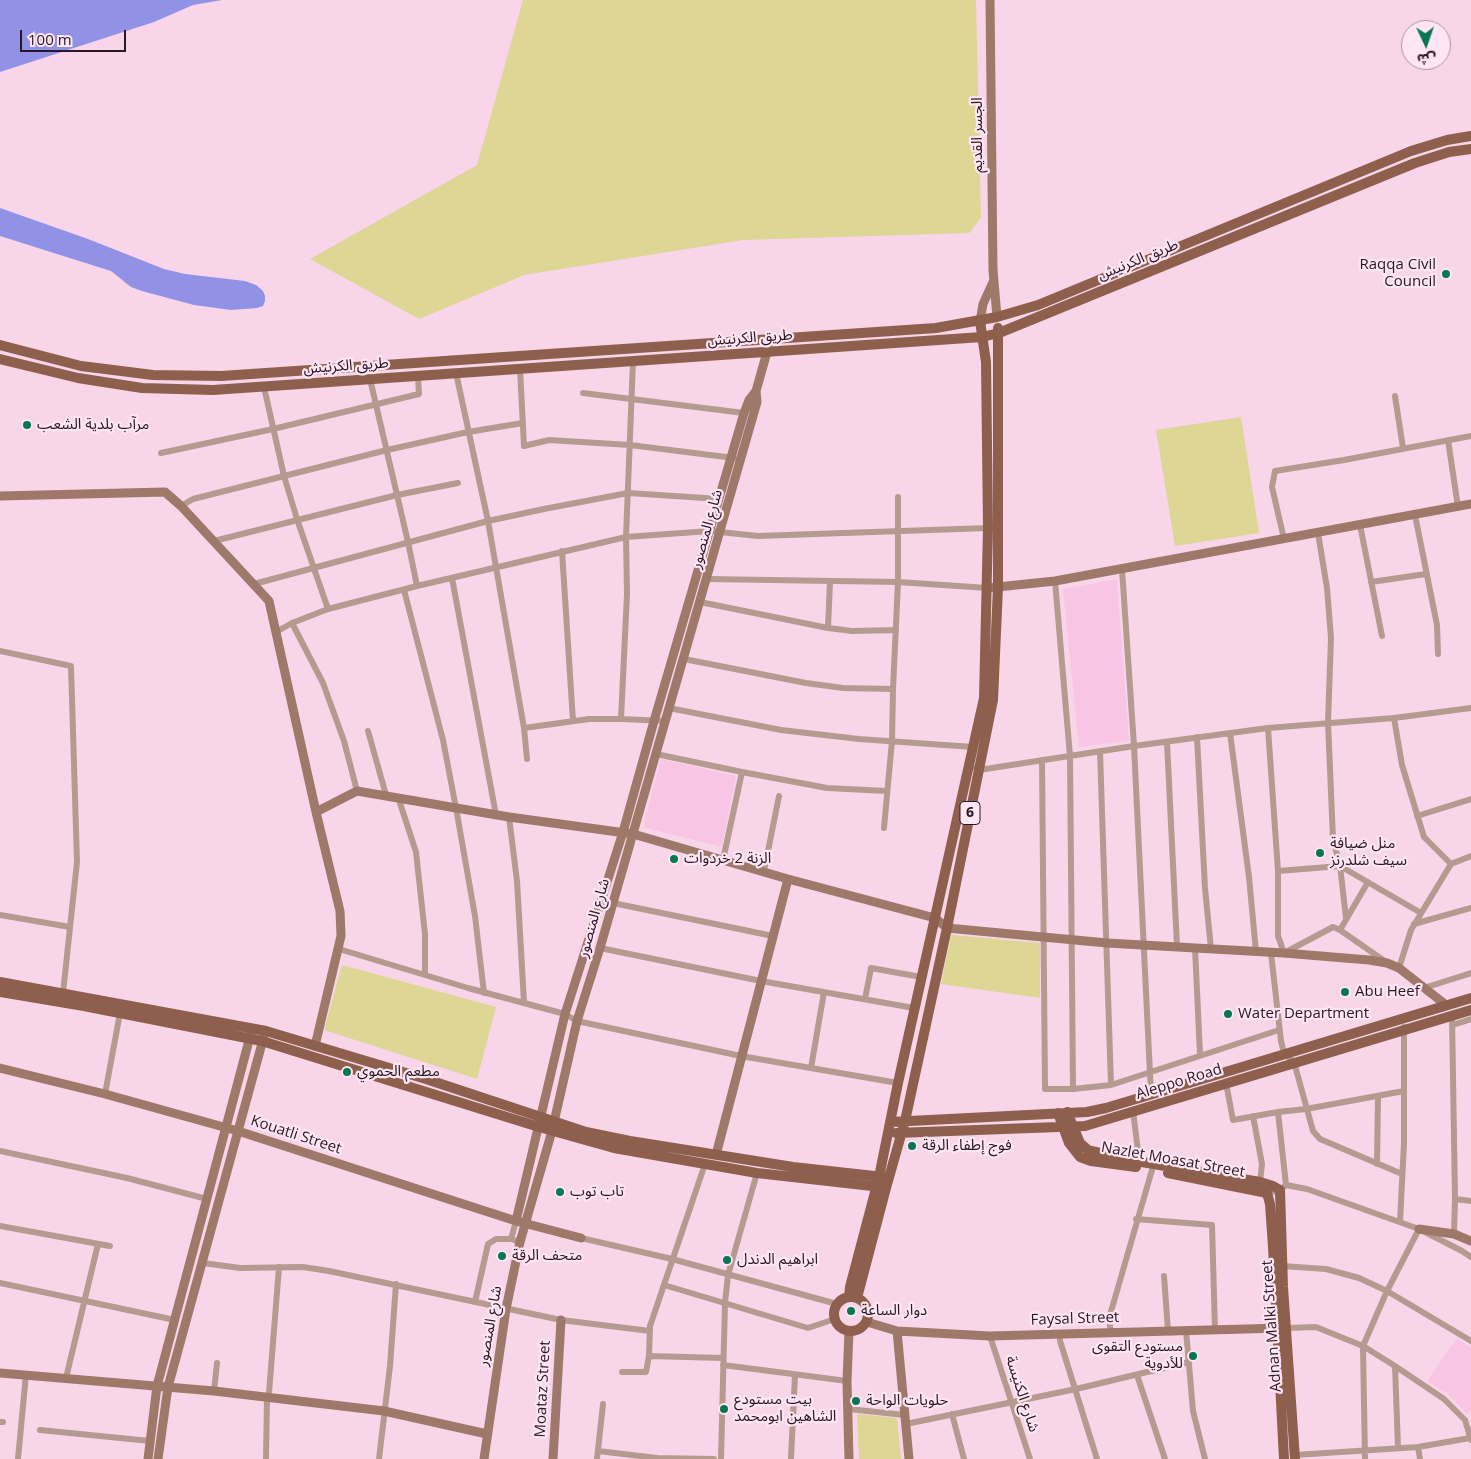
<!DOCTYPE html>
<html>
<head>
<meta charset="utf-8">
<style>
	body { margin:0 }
	#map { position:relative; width:1471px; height:1459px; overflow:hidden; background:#f8d5e9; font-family:"Open Sans","Noto Sans Arabic",sans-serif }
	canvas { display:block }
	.north { position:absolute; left:1401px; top:20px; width:50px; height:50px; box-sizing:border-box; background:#fee6f4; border:1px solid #aa93a0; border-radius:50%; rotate:177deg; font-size:14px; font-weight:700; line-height:20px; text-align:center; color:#2b1623 }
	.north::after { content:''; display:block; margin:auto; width:18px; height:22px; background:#077751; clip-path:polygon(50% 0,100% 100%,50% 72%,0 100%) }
	.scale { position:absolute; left:20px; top:30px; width:106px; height:22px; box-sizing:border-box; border:2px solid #2b1623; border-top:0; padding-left:6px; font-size:15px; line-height:18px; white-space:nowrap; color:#2b1623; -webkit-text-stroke:4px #fee6f4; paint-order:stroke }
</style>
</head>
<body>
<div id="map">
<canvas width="1471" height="1459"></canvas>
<div class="north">ش</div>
<div class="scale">100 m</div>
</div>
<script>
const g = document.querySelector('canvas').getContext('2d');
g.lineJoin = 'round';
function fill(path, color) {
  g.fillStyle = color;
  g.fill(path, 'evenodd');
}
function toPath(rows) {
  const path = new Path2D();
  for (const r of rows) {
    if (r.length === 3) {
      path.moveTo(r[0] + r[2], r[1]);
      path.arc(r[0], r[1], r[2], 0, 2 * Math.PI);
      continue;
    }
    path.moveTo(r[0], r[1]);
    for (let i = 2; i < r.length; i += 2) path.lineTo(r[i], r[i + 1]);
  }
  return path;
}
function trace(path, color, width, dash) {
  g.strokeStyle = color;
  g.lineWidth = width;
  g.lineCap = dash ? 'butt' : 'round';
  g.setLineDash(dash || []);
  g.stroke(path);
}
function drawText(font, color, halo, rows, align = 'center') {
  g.font = font + ' "Open Sans","Noto Sans Arabic",sans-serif';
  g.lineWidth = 4.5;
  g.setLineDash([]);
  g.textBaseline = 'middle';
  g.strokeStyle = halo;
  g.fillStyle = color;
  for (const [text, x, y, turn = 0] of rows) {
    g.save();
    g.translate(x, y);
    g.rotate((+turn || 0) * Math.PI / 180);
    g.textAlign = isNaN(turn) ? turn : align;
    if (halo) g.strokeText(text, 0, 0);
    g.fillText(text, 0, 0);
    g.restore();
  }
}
const built = toPath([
	[1117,579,1129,741,1079,747,1063,589],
	[661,759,736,776,722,847,646,828,644,823],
	[1457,1338,1471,1348,1471,1411,1467,1414,1447,1393,1427,1381]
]);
const green = toPath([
	[523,0,976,0,981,218,969,233,743,240,524,275,419,319,310,259,477,165],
	[1241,417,1259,533,1175,546,1156,430],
	[951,935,1040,943,1040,998,941,984],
	[342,965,496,1007,477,1079,324,1030],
	[857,1414,897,1418,901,1459,859,1459]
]);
const water = toPath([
	[0,0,222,0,193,5,154,22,0,72],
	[0,208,88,239,164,269,185,274,245,281,256,285,263,291,265,296,265,301,263,306,257,308,231,310,194,305,142,291,131,287,111,271,0,236]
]);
const street = toPath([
	[520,369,524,446,549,440,630,445,734,458],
	[456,373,488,521,524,728,527,759],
	[370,379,408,542,417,586],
	[264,387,284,476,297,519,328,609],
	[583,393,744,413],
	[1395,396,1403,448],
	[1448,440,1458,507],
	[161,453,273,429,419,394,418,376],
	[181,506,193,499,387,450,468,432,523,423],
	[1415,515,1437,625,1438,654],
	[1360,525,1382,636],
	[1318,533,1327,588,1331,638,1328,722,1333,839,1340,866,1421,913],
	[1284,539,1272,487,1275,471,1344,460,1471,436],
	[214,541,397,495,458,483],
	[562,551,573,721],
	[1122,569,1134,746,1151,1094],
	[452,578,496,815],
	[707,579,898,582,988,588],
	[1055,581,1070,756,1073,1089],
	[1371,582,1426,574],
	[254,584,488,521,544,509,628,493,720,499],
	[404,590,443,740,456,808,475,916,484,993],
	[700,602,828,628,852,631,896,630],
	[292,623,323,683,344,741,357,791],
	[828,628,830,581],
	[276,632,292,623,328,609,417,586,626,537,710,531,758,536,988,528],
	[0,651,71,666,77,862,63,993],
	[684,659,806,683,843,688,893,689],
	[669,708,781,730,859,739,973,747],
	[1394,718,1402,765,1424,837,1451,864,1411,930,1399,968],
	[621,719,627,594,626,537,633,361],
	[524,728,589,719,621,719,666,721],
	[1268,728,1278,871,1278,936,1284,953,1333,927,1340,930,1386,962],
	[368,731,386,795],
	[1230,733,1249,877,1256,952],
	[1197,737,1205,888,1211,949],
	[1167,742,1177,946],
	[1100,751,1111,1085],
	[656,754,742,772,827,788,887,791],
	[1042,760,1045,1089,1073,1089,1111,1085,1279,1030],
	[976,768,979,770,1134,746,1268,728,1394,718,1471,708],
	[398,797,416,852,425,934,425,974],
	[1417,816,1471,799],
	[509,817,517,881,524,1002],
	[884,828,892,741,893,689,898,582,898,497],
	[723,860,742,772],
	[1451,864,1471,856],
	[764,871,779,796],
	[1278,871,1340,866,1346,918],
	[613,903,773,936],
	[0,915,70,927],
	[1414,924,1471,908],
	[1340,930,1368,882],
	[600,948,761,981,914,1008],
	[1195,948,1200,1054],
	[339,949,468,988,565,1014,577,1021,741,1056,898,1083],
	[1271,953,1281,1041,1284,1053,1294,1062,1313,1131,1320,1139,1402,1174],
	[1424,988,1471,973],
	[865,999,871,968,921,977],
	[1452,1015,1455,1199,1454,1234],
	[1453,1025,1471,1019],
	[811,1068,824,992],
	[1226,1083,1233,1120,1278,1112,1306,1109,1404,1091],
	[105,1094,120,1013],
	[1133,1111,1138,1151,1136,1161],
	[1278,1112,1286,1185],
	[1253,1116,1262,1164,1260,1182],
	[0,1151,127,1178,207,1199],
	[1377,1164,1378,1096],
	[1267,1193,1280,1190,1286,1185,1307,1189,1419,1229,1462,1251,1471,1257],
	[1455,1199,1471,1201],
	[1136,1219,1212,1225,1215,1330],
	[1400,1222,1404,1143,1404,1027],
	[0,1226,110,1246],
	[581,1238,672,1259,837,1304],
	[511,1239,516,1221],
	[203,1263,240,1268,303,1267,329,1271,561,1320,650,1331],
	[1282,1266,1326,1269,1359,1278,1387,1291,1471,1341],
	[1164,1276,1168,1331],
	[0,1283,175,1320],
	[664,1285,808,1328,835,1319],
	[475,1302,488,1244,496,1239,511,1239,520,1242],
	[1287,1328,1316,1327,1363,1346,1395,1366,1444,1399,1465,1420,1471,1440],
	[1186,1330,1193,1411,1205,1459],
	[1110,1332,1110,1315,1152,1170],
	[1060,1334,1060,1341,1097,1459],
	[990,1336,1030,1459],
	[649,1356,650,1326,705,1164],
	[723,1365,847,1381],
	[1395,1366,1398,1448],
	[622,1372,646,1372,649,1356,723,1358],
	[1137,1375,1165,1459],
	[66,1378,98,1244],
	[214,1391,217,1363],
	[848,1409,905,1415],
	[952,1414,964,1459],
	[0,1422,3,1422],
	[906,1424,1076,1389,1189,1362],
	[40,1430,150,1441],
	[1418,1447,1420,1459],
	[598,1451,657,1458,714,1459],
	[1295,1455,1418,1447,1470,1438],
	[18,1459,26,1374],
	[266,1459,267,1397,269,1393,279,1267],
	[379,1459,390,1366,396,1284],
	[597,1459,603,1404],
	[721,1459,725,1303,728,1275,757,1173],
	[791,1459,795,1375],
	[1365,1459,1363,1346,1387,1291,1419,1229]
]);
const secondary = toPath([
	[990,0,993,270,997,317],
	[980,321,983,304,993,282],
	[0,496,165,492,181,506,269,601,316,812,340,911,341,936,315,1046],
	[988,588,1055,581,1471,504],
	[316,812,357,791,509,817,633,834,788,879,935,918,947,928,1107,943,1284,953,1369,960,1387,963,1399,968,1446,1005],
	[0,1068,105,1094,238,1131,516,1221,581,1238],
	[716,1155,788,879],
	[516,1221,565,1014,623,832,654,721,744,413,749,400,756,391],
	[1419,1229,1454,1234,1471,1241],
	[867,1322,897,1331,990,1336,1282,1328],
	[849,1331,847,1381,849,1459],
	[897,1331,909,1459],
	[0,1373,214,1391,384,1411,487,1434],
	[148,1459,157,1386,251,1033],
	[158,1459,168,1387,264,1036],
	[484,1459,506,1309,520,1242,552,1131,577,1021,600,948,757,402,756,391,767,352,769,340],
	[553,1459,561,1320]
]);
const primary = toPath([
	[0,345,81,366,153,375,221,376,936,328,997,317,1038,305,1411,151,1447,140,1471,136],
	[0,359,78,378,142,388,213,390,982,337,999,333,1415,163,1449,152,1471,149],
	[0,982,266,1031,426,1079,586,1132,630,1141,793,1167,883,1177],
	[0,992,84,1006,262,1041,539,1127,614,1148,757,1173,881,1187],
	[1067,1112,1080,1143,1088,1150,1136,1161,1260,1182,1273,1186,1280,1190,1283,1287,1295,1459],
	[1058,1113,1069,1143,1080,1157,1091,1161,1136,1167],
	[890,1122,1087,1112,1106,1108,1471,998],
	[896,1133,1085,1126,1471,1010],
	[1168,1173,1267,1193,1270,1204,1273,1247,1284,1459],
	[851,1314,17],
	[849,1297,850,1287,879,1177,898,1083,984,698,988,528,986,362,980,321],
	[857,1298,886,1188,905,1121,947,928,993,700,998,587,998,328]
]);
const markers = [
	[1446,274,5,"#077751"],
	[27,425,5,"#077751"],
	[1320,853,5,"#077751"],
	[674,859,5,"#077751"],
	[1345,992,5,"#077751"],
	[1228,1014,5,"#077751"],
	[347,1072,5,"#077751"],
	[912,1146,5,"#077751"],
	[560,1192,5,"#077751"],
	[502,1256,5,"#077751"],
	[727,1260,5,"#077751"],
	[851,1311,5,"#077751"],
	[1193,1356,5,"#077751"],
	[856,1401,5,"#077751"],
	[724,1409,5,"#077751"]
];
const shields = [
	[970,813,20]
];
const shieldNames = [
	["6",970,813]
];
const streetNames = [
	["الجسر القديم",978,135,-90],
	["طريق الكرنيش",1138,260,-22],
	["طريق الكرنيش",750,338,-4],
	["طريق الكرنيش",346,366,-4],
	["شارع المنصور",707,529,-74],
	["شارع المنصور",594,918,-74],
	["Aleppo Road",1179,1082,-17],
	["Kouatli Street",296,1135,18],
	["Nazlet Moasat Street",1173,1160,10],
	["Faysal Street",1075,1319,-2],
	["شارع المنصور",490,1326,-80],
	["Adnan Malki Street",1272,1326,-94],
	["Moataz Street",543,1389,-87],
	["شارع الكنيسة",1022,1394,72]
];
const poiNames = [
	["Raqqa Civil",1436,265,"right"],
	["Council",1436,282,"right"],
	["مرآب بلدية الشعب",37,425],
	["منل ضيافة",1330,844],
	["سيف شلدرنز",1330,861],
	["الزنة 2 خردوات",684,859],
	["Abu Heef",1355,992],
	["Water Department",1238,1014],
	["مطعم الحموي",357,1072],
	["فوج إطفاء الرقة",922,1146],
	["تاب توب",570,1192],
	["متحف الرقة",512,1256],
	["ابراهيم الدندل",737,1260],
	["دوار الساعة",861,1311],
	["مستودع التقوى",1183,1347,"right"],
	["للأدوية",1183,1364,"right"],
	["بيت مستودع",734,1400],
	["الشاهين ابومحمد",734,1417],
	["حلويات الواحة",866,1401]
];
fill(built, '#f9c5e4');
fill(green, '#ddd695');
fill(water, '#9192e6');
trace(street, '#b59a90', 6);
trace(secondary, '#9e7868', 9);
trace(primary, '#8d5f4c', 10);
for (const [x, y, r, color] of markers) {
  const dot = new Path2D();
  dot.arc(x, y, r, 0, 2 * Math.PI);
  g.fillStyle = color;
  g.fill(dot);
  trace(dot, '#fee6f4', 2);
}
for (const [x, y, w] of shields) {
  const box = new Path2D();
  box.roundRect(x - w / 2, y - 11.5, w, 23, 4);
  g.fillStyle = '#fee6f4';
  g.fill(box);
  trace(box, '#2b1623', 1);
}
drawText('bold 14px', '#2b1623', null, shieldNames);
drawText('15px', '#2b1623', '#fee6f4', streetNames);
drawText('15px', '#2b1623', '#fee6f4', poiNames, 'left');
</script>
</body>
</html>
